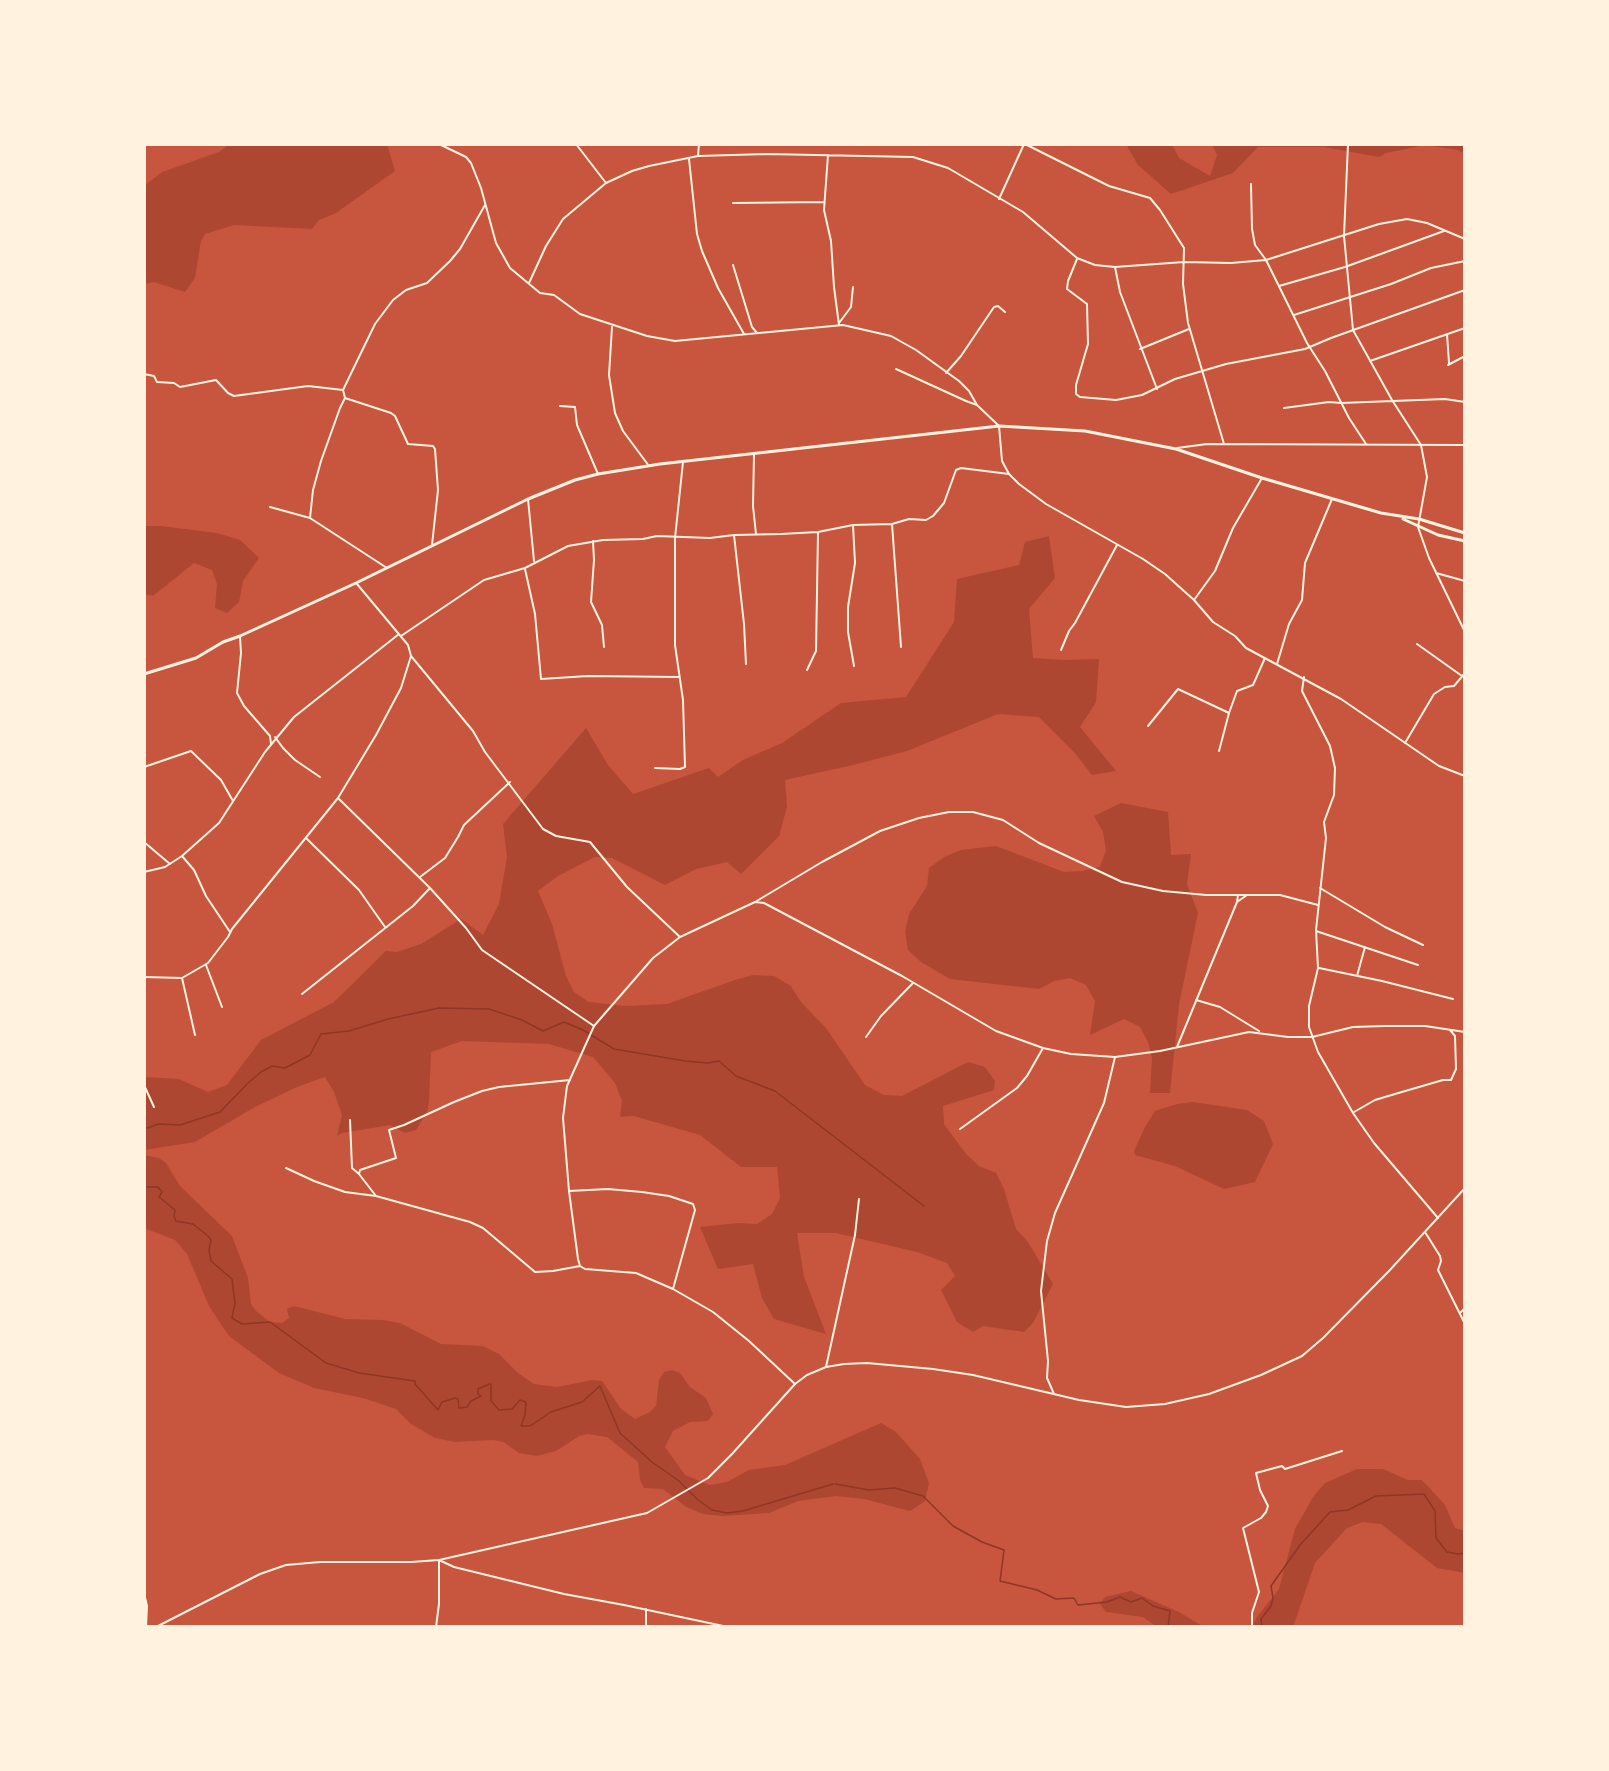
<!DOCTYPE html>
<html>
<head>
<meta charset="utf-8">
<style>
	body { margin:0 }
	#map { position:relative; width:1609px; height:1771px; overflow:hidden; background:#c8553d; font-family:"Titillium Web",sans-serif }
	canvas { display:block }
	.frame { position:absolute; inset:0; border:146px solid #fff3e0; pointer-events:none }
</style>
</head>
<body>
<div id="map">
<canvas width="1609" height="1771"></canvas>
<div class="frame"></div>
</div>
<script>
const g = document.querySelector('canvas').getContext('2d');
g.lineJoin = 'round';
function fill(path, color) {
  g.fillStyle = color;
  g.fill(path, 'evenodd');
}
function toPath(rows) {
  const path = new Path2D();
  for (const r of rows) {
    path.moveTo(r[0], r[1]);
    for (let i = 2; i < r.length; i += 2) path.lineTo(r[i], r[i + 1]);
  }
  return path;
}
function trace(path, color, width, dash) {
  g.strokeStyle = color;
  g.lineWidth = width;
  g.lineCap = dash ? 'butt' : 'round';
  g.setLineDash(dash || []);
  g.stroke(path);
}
const green = toPath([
	[230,144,387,144,395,171,336,213,319,220,312,229,234,225,205,234,201,241,195,278,185,292,154,282,144,284,144,186,162,172,219,152],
	[1126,144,1172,144,1179,158,1210,176,1217,155,1212,144,1465,144,1465,154,1458,150,1425,145,1386,153,1379,157,1324,147,1258,147,1233,173,1171,194,1138,165],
	[144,526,161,526,217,533,240,540,259,558,243,581,239,602,227,613,215,608,217,584,212,570,194,563,153,596,144,594],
	[1049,536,1055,578,1029,609,1033,658,1067,660,1099,659,1096,702,1080,727,1116,771,1092,775,1074,752,1039,717,998,714,907,751,853,765,785,780,787,807,779,836,741,874,727,862,696,869,665,885,612,858,595,857,558,876,538,891,552,924,566,976,574,992,589,1002,626,1006,667,1004,735,980,753,975,774,976,791,986,801,1002,826,1028,865,1085,884,1095,902,1096,968,1062,985,1067,995,1081,994,1090,943,1106,944,1124,966,1154,979,1166,996,1173,1004,1189,1016,1229,1028,1242,1053,1284,1033,1323,1024,1332,983,1326,973,1332,957,1322,941,1290,955,1276,947,1263,917,1252,836,1233,797,1233,804,1277,826,1334,774,1319,762,1298,753,1264,718,1269,700,1227,739,1223,757,1224,772,1214,780,1198,777,1167,741,1167,700,1135,634,1116,620,1117,622,1101,615,1083,593,1057,549,1044,462,1041,431,1052,429,1102,427,1112,416,1130,405,1133,390,1125,342,1133,337,1136,342,1115,334,1092,325,1077,297,1087,255,1107,195,1142,144,1150,144,1077,179,1079,208,1092,227,1085,261,1040,334,1002,386,951,397,952,421,944,461,919,483,935,499,904,507,857,503,824,586,728,608,765,633,794,709,768,718,777,743,760,782,743,841,703,906,697,954,622,957,579,1019,565,1025,542],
	[1121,803,1168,812,1171,855,1191,854,1187,884,1198,913,1179,1004,1170,1093,1150,1093,1152,1058,1148,1042,1140,1027,1124,1019,1090,1035,1095,1001,1086,985,1070,978,1054,981,1039,989,950,979,921,962,908,950,905,932,909,914,927,886,929,868,944,857,961,850,996,846,1064,872,1082,871,1100,867,1106,850,1103,832,1094,816],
	[1193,1102,1247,1110,1264,1121,1273,1144,1255,1182,1224,1189,1175,1166,1135,1155,1134,1151,1145,1127,1155,1111,1177,1104],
	[144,1155,159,1158,166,1163,180,1186,232,1236,248,1278,251,1304,256,1311,270,1322,282,1323,289,1318,287,1309,294,1306,345,1319,383,1320,400,1323,441,1344,483,1346,499,1354,518,1373,534,1384,557,1387,593,1380,602,1381,621,1409,635,1419,650,1412,656,1406,659,1380,664,1372,672,1370,680,1373,690,1387,706,1398,713,1414,708,1421,690,1422,673,1431,665,1447,685,1475,710,1485,727,1482,749,1470,785,1465,881,1423,896,1432,920,1459,929,1483,925,1501,910,1511,864,1499,836,1496,798,1501,769,1513,722,1516,703,1514,686,1507,663,1489,644,1488,640,1480,638,1462,607,1437,588,1434,579,1436,556,1451,537,1456,519,1453,503,1442,494,1440,455,1442,435,1438,411,1424,396,1409,363,1398,314,1388,279,1373,229,1336,209,1306,187,1254,175,1240,144,1228],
	[1357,1469,1383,1469,1408,1480,1422,1480,1445,1505,1455,1528,1465,1531,1465,1573,1437,1568,1381,1524,1363,1522,1347,1528,1315,1563,1293,1627,1252,1627,1257,1617,1279,1589,1295,1529,1313,1497,1325,1483],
	[1131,1591,1179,1612,1204,1627,1157,1627,1143,1617,1106,1612,1100,1604,1105,1597]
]);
const stream = toPath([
	[144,1127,148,1128,158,1124,180,1125,220,1112,248,1083,261,1072,272,1066,285,1068,310,1055,321,1034,349,1031,388,1019,439,1008,489,1009,522,1020,543,1031,564,1022,583,1030,614,1049,685,1061,708,1063,719,1061,736,1076,775,1091,924,1206],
	[144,1187,158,1187,162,1192,159,1197,175,1210,174,1216,176,1221,193,1224,208,1236,211,1240,209,1250,211,1261,232,1279,235,1303,232,1318,242,1324,270,1322,326,1363,359,1373,415,1381,415,1384,438,1410,442,1402,455,1398,458,1399,459,1408,467,1407,471,1401,481,1396,478,1394,478,1389,489,1384],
	[491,1384,491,1401,499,1410,512,1409,520,1400,526,1402,525,1415,521,1426,530,1426,551,1412,582,1402,600,1386,620,1433,652,1462,679,1481,698,1500,712,1510,727,1513,743,1511,833,1484],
	[835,1484,869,1490,895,1488,923,1496,953,1526,982,1542,1004,1550,1000,1581,1037,1590,1056,1599,1074,1598,1078,1605,1107,1602,1120,1597,1131,1602,1142,1598,1153,1606,1170,1611,1168,1627],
	[1262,1627,1261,1619,1271,1606,1273,1598,1271,1586,1300,1545,1330,1512,1348,1510,1376,1496,1424,1494,1435,1511,1436,1538,1447,1552,1458,1554,1465,1553]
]);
const minor = toPath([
	[439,144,466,157,471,163,481,188,496,243,510,268,540,293,554,295,580,314,647,336,675,341,843,325,891,336,916,350,959,381,969,391,977,405,999,426,1002,461,1009,474,1019,484,1046,504,1143,559,1165,574,1194,600,1213,622,1235,636,1246,648,1341,699,1439,766,1465,776],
	[576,144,606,183],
	[1025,144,1109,186,1150,198,1160,210,1184,248,1183,284,1188,323,1224,444],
	[1348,144,1344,236,1353,330,1392,400,1421,445,1427,477,1418,527,1429,558,1465,632],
	[828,155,824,210,831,241,834,287,839,325],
	[698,156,699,144],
	[689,159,697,234,702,251,718,288,744,334],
	[1251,184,1252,229,1255,245,1266,260,1307,343,1325,371,1349,418,1366,444],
	[999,199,1024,144],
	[733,203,824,202],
	[1077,259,1068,281,1067,289,1087,304,1088,344,1076,385,1076,394,1080,397,1116,400,1142,395,1175,379,1226,364,1305,349,1331,338,1465,290],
	[733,265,752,327,757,333],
	[1115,267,1120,292,1157,389],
	[529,283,546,246,563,219,606,183,632,171,649,166,698,156,767,154,913,157,948,168,1023,212,1077,258,1095,265,1115,267,1184,262,1231,263,1266,260,1379,224,1407,219,1427,223,1465,239],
	[1279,286,1345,267,1444,231],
	[1294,315,1391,284,1431,268,1465,261],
	[839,323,851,307,853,287],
	[612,327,609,375,615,413,623,431,649,466],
	[1447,334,1449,363],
	[1140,349,1189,329],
	[1370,361,1465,328],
	[1448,365,1465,356],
	[896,369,966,401,977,405],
	[946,373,961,356,994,307,998,306,1005,312],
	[144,374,154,376,157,382,174,383,180,387,216,380,228,393,234,396,308,386,343,390],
	[345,398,391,413,395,416,408,444,433,446,435,449,438,490,432,545],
	[560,406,575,407,577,425,598,474],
	[1284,408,1329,402,1341,403,1445,399,1465,402],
	[754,454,753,506,756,534],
	[528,499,534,561],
	[270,507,310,518,387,568],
	[310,518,313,490,321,461,340,408,345,398,343,390,375,324,393,300,406,290,427,283,450,261,460,249,485,205],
	[892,524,901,647],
	[853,525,855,563,848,607,848,632,854,666],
	[734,535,744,624,746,664],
	[593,541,594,560,591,602,602,625,604,647],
	[525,569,535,614,541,679,588,676,679,677],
	[1436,573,1465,581],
	[357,584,408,645,411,656,473,731,485,752,543,829,556,836,590,842,627,887,680,937],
	[1194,600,1215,571,1233,528,1262,478],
	[240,636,241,653,237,693,244,706,270,736,271,744],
	[401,636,484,580,525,568,568,546,603,540,643,539,657,536,710,538,734,535,781,534,818,532,853,525,892,524,909,519,926,520,933,516,944,503,956,470,961,468,1009,474],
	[1417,644,1462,676],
	[1061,650,1069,631,1075,623,1117,545],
	[1277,664,1289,624,1302,600,1305,563,1332,499],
	[807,670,816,651,818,532],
	[1304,677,1302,691,1330,746,1335,768,1334,795,1324,822,1326,838,1316,930,1318,968,1309,1006,1309,1027,1318,1052,1353,1113,1374,1143,1438,1218],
	[1148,726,1178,689,1229,713,1237,691,1253,685,1265,658],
	[275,737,283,748,295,760,320,777],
	[1405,743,1434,694,1445,687,1454,686,1465,673],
	[1219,751,1229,713],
	[144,767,191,751,221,780,233,801],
	[655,768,680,769,685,767,683,700,675,645,675,538,683,462],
	[338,798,430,888,466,928,482,950,594,1026],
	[306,838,359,890,385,927],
	[144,842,170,864],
	[182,856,194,870,206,896,230,932],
	[144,872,165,867,182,856,219,823,265,752,294,717,399,634],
	[420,877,445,858,458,837,464,825,510,782],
	[1320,888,1385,927,1423,945],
	[755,902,822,862,880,831,919,818,949,812,973,812,1003,820,1039,843,1122,882,1163,891,1206,895,1280,895,1318,905],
	[1237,902,1247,895],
	[1316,931,1418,965],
	[206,965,222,1007],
	[1319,968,1382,981,1453,999],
	[1357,976,1365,947],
	[144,977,182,978,208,963,228,937,232,929,338,798,376,735,401,688,411,656],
	[182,978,195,1035],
	[302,994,413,906,430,888],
	[1196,1000,1220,1007,1259,1031],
	[866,1037,881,1016,913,983],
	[1177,1047,1237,902,1238,895],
	[144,1085,154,1107],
	[1354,1112,1375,1100,1395,1094,1443,1080,1451,1080,1456,1069,1455,1036,1450,1030],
	[350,1120,352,1168,359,1174,376,1196,470,1222,483,1228,535,1272,553,1271,580,1266],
	[960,1129,1017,1088,1027,1076,1043,1048],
	[286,1168,314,1181,345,1192,376,1196],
	[359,1174,360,1170,396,1158,389,1130,404,1125,454,1102,482,1091,499,1087,570,1080],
	[569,1191,608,1189,642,1192,669,1196,693,1204,695,1210,673,1289],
	[1425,1232,1440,1256,1441,1261,1438,1270,1465,1324],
	[1460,1313,1465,1308],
	[826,1367,855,1235,859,1199],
	[795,1384,749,1341,713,1312,673,1289,636,1273,585,1269,580,1266,578,1259,569,1191,563,1118,567,1086,594,1026,653,958,680,937,755,902,764,903,902,976,996,1031,1043,1048,1071,1054,1115,1057,1160,1051,1249,1032,1288,1037,1312,1037,1353,1027,1385,1026,1425,1026,1465,1032],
	[1054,1394,1047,1378,1048,1361,1041,1291,1047,1241,1055,1213,1104,1103,1115,1057],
	[144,1593,147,1606,146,1627],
	[436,1627,439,1604,439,1560,454,1567,564,1594,624,1605,728,1627],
	[646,1627,646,1609],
	[1252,1627,1252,1613,1259,1592,1243,1528,1261,1518,1266,1512,1268,1506,1260,1490,1256,1473,1282,1466,1285,1469,1342,1451]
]);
const tertiary = toPath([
	[1177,448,1207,444,1465,445],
	[156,1627,260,1574,286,1565,320,1562,411,1562,439,1560,647,1513,708,1478,732,1454,795,1384,807,1375,826,1367,844,1364,867,1363,933,1369,973,1375,1079,1400,1126,1407,1165,1404,1209,1394,1261,1375,1302,1356,1323,1338,1389,1271,1465,1188]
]);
const trunk = toPath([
	[1403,519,1438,535,1465,541],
	[144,674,196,658,223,642,240,636,356,583,528,499,575,480,598,474,660,464,999,426,1085,431,1176,449,1262,478,1381,513,1419,519,1465,533]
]);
fill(green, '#ae4732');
trace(stream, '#8f3625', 1.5);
trace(minor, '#fff3e0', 2);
trace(tertiary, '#fff3e0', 2);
trace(trunk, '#fff3e0', 3);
</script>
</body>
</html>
